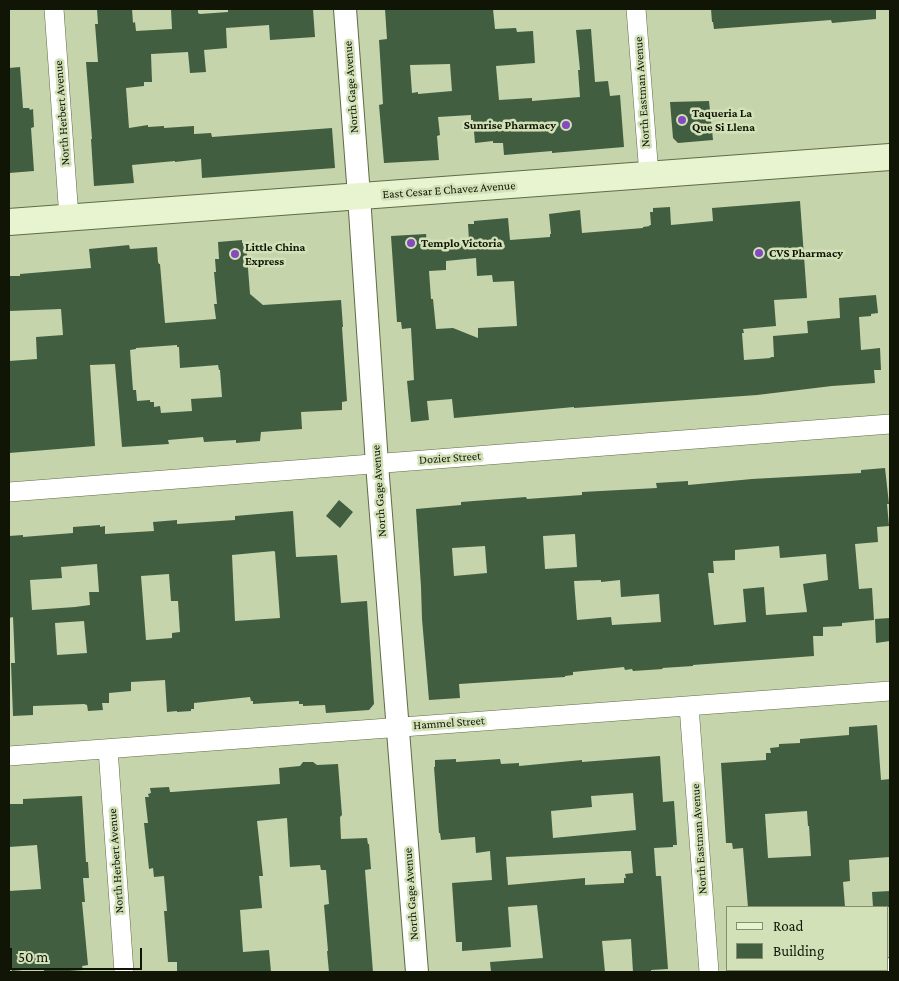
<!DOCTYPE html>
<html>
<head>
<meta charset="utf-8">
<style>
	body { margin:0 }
	#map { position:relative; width:899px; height:981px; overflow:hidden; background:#c5d4ab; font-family:"Crimson Pro",serif }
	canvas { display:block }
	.frame { position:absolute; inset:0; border:10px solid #101506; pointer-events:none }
	.legend { position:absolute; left:726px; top:906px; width:162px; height:65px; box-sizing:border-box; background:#d2e1b7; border:1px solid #848f70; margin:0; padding:6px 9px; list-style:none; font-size:15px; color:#101506 }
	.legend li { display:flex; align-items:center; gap:10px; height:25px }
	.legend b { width:25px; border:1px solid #848f70 }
	.scale { position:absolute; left:10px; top:948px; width:132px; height:22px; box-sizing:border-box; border:2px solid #101506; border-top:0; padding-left:6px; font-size:15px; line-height:18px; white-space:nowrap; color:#101506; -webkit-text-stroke:4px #d2e1b7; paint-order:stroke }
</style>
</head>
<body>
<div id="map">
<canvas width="899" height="981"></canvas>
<div class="frame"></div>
<ul class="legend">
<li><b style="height:6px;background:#e8f4d0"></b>Road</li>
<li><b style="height:14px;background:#415e40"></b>Building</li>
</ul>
<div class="scale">50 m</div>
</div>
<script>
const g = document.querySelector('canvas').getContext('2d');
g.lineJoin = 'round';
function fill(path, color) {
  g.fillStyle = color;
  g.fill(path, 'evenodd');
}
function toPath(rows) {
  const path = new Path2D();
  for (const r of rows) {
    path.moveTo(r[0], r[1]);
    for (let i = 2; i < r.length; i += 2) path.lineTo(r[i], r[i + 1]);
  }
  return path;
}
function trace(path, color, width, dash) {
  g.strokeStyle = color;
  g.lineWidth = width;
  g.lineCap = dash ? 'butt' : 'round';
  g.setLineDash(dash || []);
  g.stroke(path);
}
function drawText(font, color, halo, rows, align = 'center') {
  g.font = font + ' "Crimson Pro",serif';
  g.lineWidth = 5;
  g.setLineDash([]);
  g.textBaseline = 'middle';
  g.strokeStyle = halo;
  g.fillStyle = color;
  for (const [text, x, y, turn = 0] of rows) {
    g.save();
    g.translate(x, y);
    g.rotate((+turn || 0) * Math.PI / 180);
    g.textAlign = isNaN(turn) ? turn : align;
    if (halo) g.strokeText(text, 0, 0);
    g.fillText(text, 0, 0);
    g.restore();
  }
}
const building = toPath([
	[97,9,132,9,133,23,135,22,136,31,172,29,171,9,198,9,198,13,200,14,228,12,228,9,313,9,315,37,270,40,269,25,226,28,227,48,204,50,206,72,190,73,188,52,151,54,152,82,144,82,144,86,126,88,129,128,148,125,148,127,164,126,164,128,194,126,194,134,211,133,212,137,332,128,335,168,202,178,201,159,175,162,175,161,132,165,134,183,94,186,91,139,92,139,86,62,98,62,95,24,98,24],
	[385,9,493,9,495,29,516,28,517,32,533,31,535,63,496,66,499,100,532,98,532,101,580,97,578,70,580,70,576,30,591,29,595,82,608,81,610,96,620,95,624,147,552,153,552,151,504,155,503,143,493,143,493,141,475,143,473,120,471,120,471,115,438,117,440,135,437,136,439,160,384,163,379,105,383,104,379,40,387,39],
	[450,64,452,91,418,94,418,92,412,93,410,65],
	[711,9,876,9,876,19,832,23,831,20,714,29,713,22,712,22],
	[20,67,23,108,29,108,30,110,33,109,34,127,31,128,34,171,9,173,9,68],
	[709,101,713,140,678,143,673,138,670,102],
	[800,201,807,298,774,300,776,326,743,329,744,333,742,333,744,360,771,358,770,357,774,357,773,336,808,333,807,321,840,318,839,298,876,295,878,313,871,314,871,316,859,317,861,350,880,348,881,370,874,370,875,383,832,386,757,395,574,408,574,407,454,418,452,399,427,401,429,420,411,422,407,381,414,380,411,328,402,329,401,322,397,322,391,236,426,234,427,243,469,240,468,224,474,224,474,221,508,218,510,240,550,237,550,234,551,234,549,214,580,210,582,233,643,228,643,227,650,226,649,225,651,225,650,212,653,212,653,208,670,207,671,225,713,221,712,208],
	[476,258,477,276,492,275,493,282,514,281,517,326,478,328,478,338,453,328,436,329,433,299,431,299,429,271,446,270,446,261],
	[242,240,242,243,246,243,250,294,263,305,341,300,343,327,342,327,347,401,342,402,342,410,301,412,302,429,261,432,260,441,236,443,236,440,204,442,203,437,168,440,169,444,122,447,115,364,90,365,95,446,9,453,9,361,37,359,36,337,63,335,61,309,9,311,9,276,20,276,20,274,91,268,89,249,129,245,130,249,157,247,158,262,159,264,160,264,165,323,216,319,214,304,217,304,214,272,216,272,215,259,219,259,218,242],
	[177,345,177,347,179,347,180,368,218,365,219,370,220,370,222,397,191,399,192,411,161,413,160,406,154,407,154,402,150,402,150,400,137,401,136,390,133,390,130,350,136,349,136,348],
	[885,468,889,504,887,504,889,526,877,527,878,542,855,544,859,589,872,588,874,620,842,623,842,626,823,627,823,636,813,636,814,656,693,665,693,666,662,668,663,669,633,671,632,669,625,670,624,667,573,672,573,675,565,676,565,677,459,684,460,698,429,700,422,619,421,587,416,509,461,505,461,502,526,497,527,499,582,495,582,492,657,488,656,483,688,481,688,485,752,479,861,473,861,470],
	[575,534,577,567,545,569,543,536],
	[485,546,487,573,454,576,452,548],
	[779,546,780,558,826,554,828,580,803,584,807,612,766,615,764,587,743,589,746,622,714,625,708,573,714,573,713,561,735,560,735,550],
	[601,580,601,582,620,580,621,597,659,594,661,622,612,625,611,617,577,620,574,581],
	[339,500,353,512,340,528,326,516],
	[293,511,296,557,337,555,341,603,367,601,374,704,369,710,326,713,325,705,303,706,303,704,299,704,299,701,253,704,253,701,251,701,250,697,194,703,194,709,191,709,191,711,177,712,177,711,167,712,165,680,131,682,131,691,109,693,109,703,102,703,103,710,88,711,87,705,84,704,33,706,33,715,13,716,11,663,15,663,13,617,9,618,9,536,23,535,23,537,73,533,73,527,100,525,100,527,105,526,105,534,154,531,153,522,177,520,177,524,235,520,235,516],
	[274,551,275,552,280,618,235,621,232,555],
	[97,564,99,592,89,592,90,605,75,607,32,610,30,580,62,578,61,567],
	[169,574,171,601,178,601,180,632,172,633,172,638,146,640,141,576],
	[84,621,87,653,57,655,55,623],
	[890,618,890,641,876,643,875,619],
	[877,725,881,780,890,779,890,857,849,860,850,881,843,882,845,907,748,907,743,848,733,849,732,843,726,843,721,763,766,760,766,753,771,753,770,748,779,747,779,744,800,743,800,739,849,735,849,727],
	[807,811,808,826,809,826,811,856,768,858,765,814],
	[660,756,663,802,674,801,677,845,673,845,673,847,654,848,656,876,661,876,668,969,651,970,651,972,633,972,631,939,602,941,605,972,491,972,490,962,543,958,537,905,508,907,511,947,462,951,462,942,456,942,452,883,492,880,490,851,476,853,475,837,441,840,440,833,439,833,434,767,435,767,435,760,456,759,456,762,500,759,501,764,519,763,519,766,582,760,582,762],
	[633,793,636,830,553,838,551,811,592,807,591,796],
	[624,851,631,851,633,873,625,874,626,878,624,878,624,883,585,885,585,878,508,885,506,857],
	[303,762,313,762,317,765,338,764,342,815,340,817,341,839,367,838,368,844,369,844,371,869,365,870,373,972,329,972,327,951,328,951,324,905,329,904,326,870,321,870,320,865,290,867,287,818,257,821,263,876,259,876,262,908,240,910,243,952,269,950,271,972,177,972,177,962,168,962,164,911,167,911,164,876,154,877,153,868,149,869,144,823,148,823,145,797,149,797,148,794,151,793,150,788,169,787,170,792,172,792,280,784,279,768,300,766],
	[82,796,86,862,88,862,89,878,83,878,85,902,82,902,88,965,82,966,83,970,55,972,44,972,44,968,12,971,11,969,10,969,9,952,9,891,41,889,37,845,9,847,9,804,23,804,23,799],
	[890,891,890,907,873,907,872,892]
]);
const minor = toPath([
	[54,9,69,218],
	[636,9,649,175],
	[9,492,890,424],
	[689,706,709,972],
	[108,749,124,972],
	[9,756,890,691]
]);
const tertiary = toPath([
	[345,9,359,196,377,464,417,972],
	[881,972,890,969]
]);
const secondary = toPath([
	[9,222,890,157]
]);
const markers = [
	[682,120,5,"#854ac0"],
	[566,125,5,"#854ac0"],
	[411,243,5,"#854ac0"],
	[759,253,5,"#854ac0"],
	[235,254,5,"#854ac0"]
];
const streetNames = [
	["North Gage Avenue",351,87,-94],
	["North Eastman Avenue",642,92,-94],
	["North Herbert Avenue",62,113,-94],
	["East Cesar E Chavez Avenue",449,190,-4],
	["Dozier Street",450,458,-4],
	["North Gage Avenue",379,491,-94],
	["Hammel Street",449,723,-4],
	["North Eastman Avenue",699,839,-94],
	["North Herbert Avenue",116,861,-94],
	["North Gage Avenue",411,894,-94]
];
const poiNames = [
	["Taqueria La",692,113],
	["Que Si Llena",692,127],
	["Sunrise Pharmacy",556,125,"right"],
	["Templo Victoria",421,243],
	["Little China",245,247],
	["Express",245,261],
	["CVS Pharmacy",769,253]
];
fill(building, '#415e40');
trace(minor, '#5f6c46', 20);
trace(tertiary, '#5f6c46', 24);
trace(secondary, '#5f6c46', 28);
trace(minor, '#fff', 19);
trace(tertiary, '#fff', 22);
trace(secondary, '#e8f4d0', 26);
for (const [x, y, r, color] of markers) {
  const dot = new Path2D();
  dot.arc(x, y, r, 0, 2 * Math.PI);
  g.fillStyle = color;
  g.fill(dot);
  trace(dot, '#d2e1b7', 2);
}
drawText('12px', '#101506', '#d2e1b7', streetNames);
drawText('bold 12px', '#101506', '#d2e1b7', poiNames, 'left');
</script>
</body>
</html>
